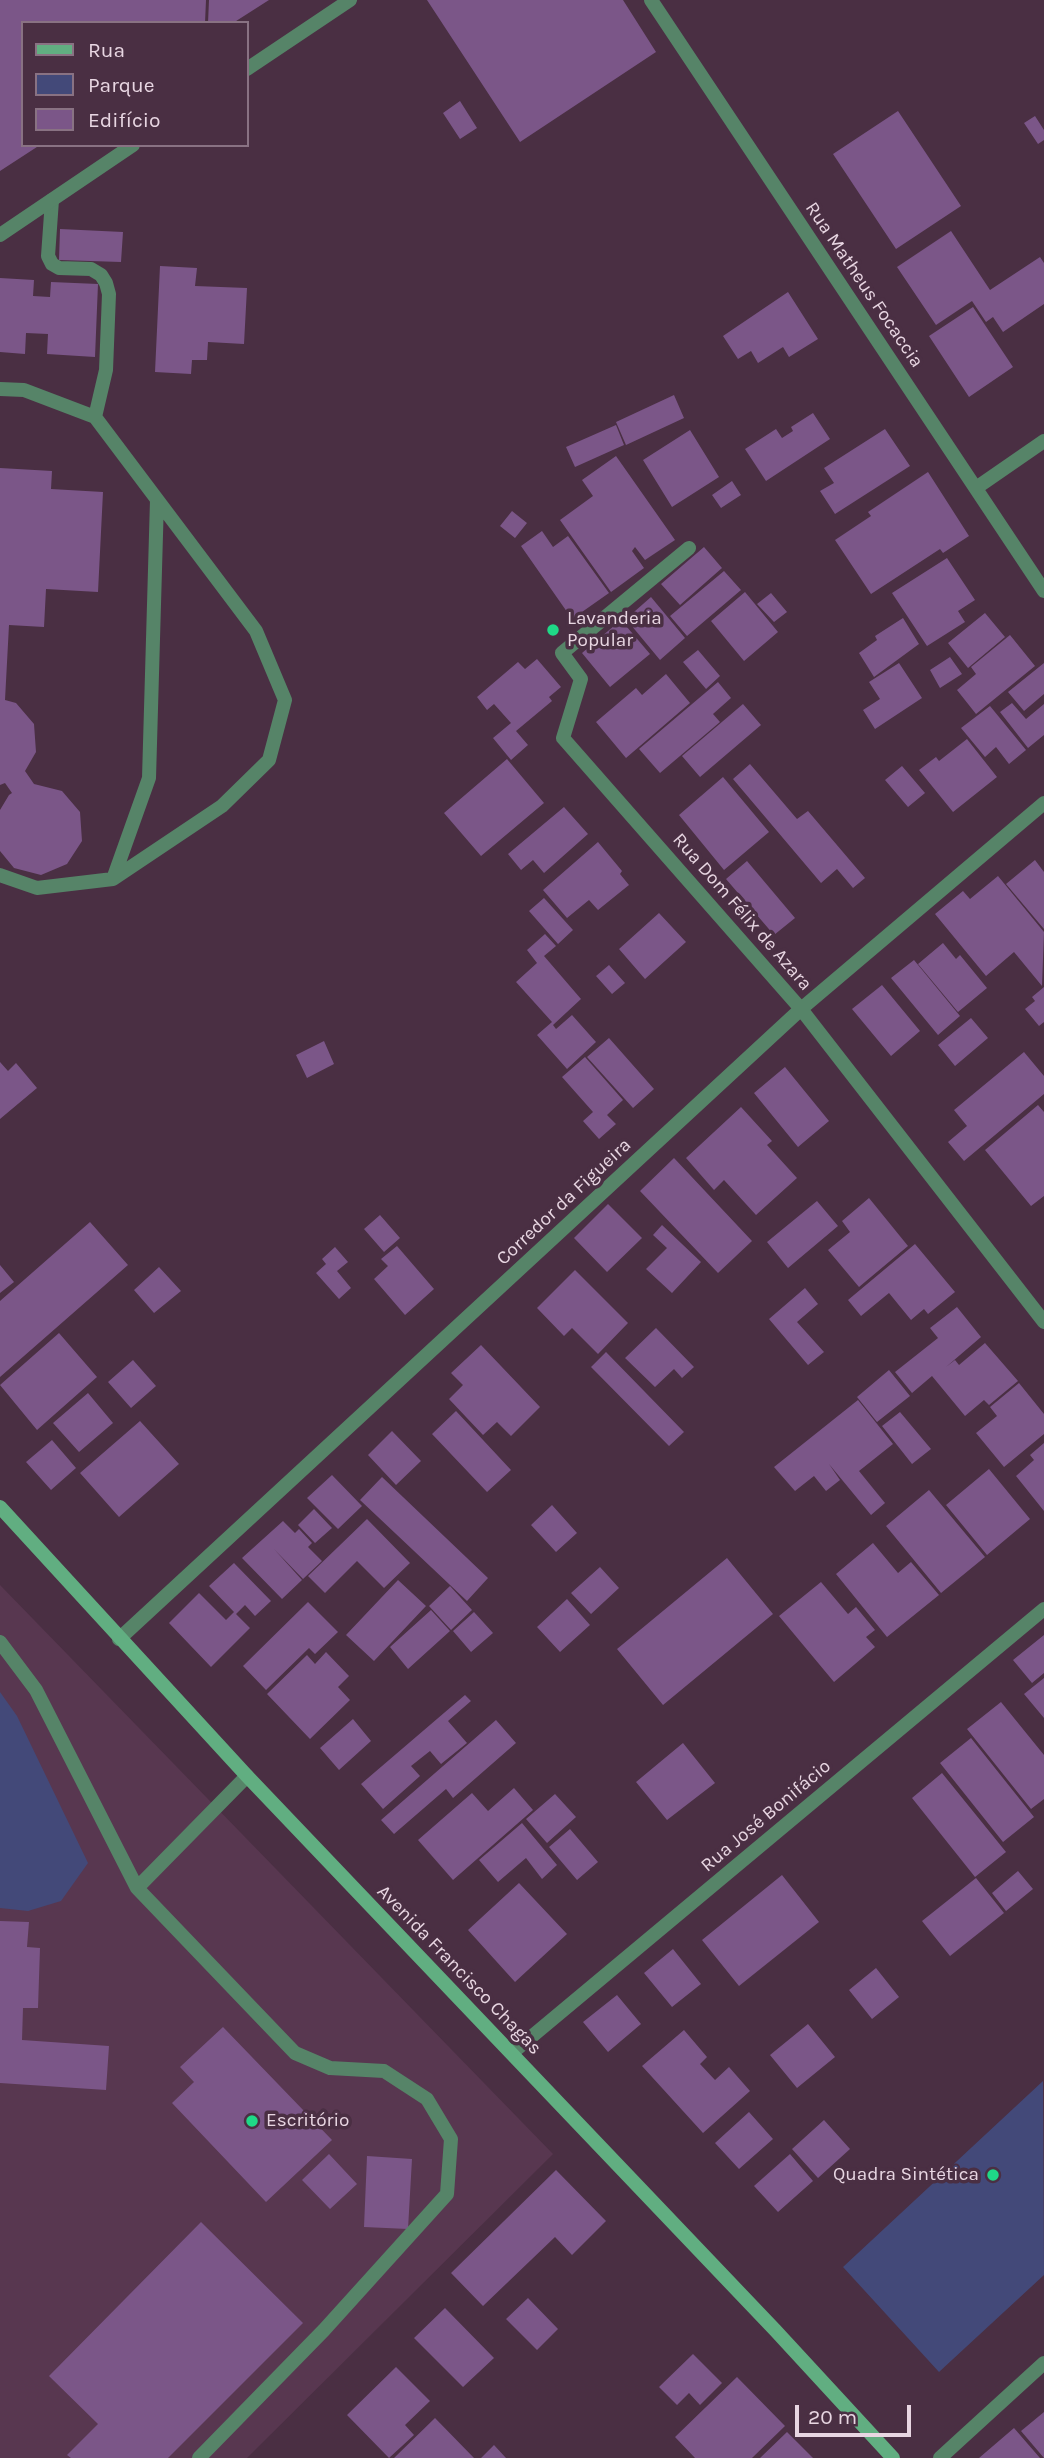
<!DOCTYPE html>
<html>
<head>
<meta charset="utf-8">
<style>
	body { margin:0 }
	#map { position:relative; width:1044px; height:2458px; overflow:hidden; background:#4a2f43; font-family:Karla,sans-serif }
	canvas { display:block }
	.legend { position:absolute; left:21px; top:21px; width:228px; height:126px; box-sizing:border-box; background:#4a2f43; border:2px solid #897283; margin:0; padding:9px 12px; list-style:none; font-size:21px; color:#e8d6e2 }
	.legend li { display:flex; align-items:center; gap:14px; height:35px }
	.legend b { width:35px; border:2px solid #897283 }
	.scale { position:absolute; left:795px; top:2405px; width:116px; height:32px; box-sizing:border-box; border:4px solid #e8d6e2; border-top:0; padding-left:9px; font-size:21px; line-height:24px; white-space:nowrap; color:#e8d6e2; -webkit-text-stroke:5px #4a2f43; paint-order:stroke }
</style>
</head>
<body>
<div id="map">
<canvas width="1044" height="2458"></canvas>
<ul class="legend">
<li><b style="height:9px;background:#61ae81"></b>Rua</li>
<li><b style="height:19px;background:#434979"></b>Parque</li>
<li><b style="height:19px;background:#7b5688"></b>Edifício</li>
</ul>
<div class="scale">20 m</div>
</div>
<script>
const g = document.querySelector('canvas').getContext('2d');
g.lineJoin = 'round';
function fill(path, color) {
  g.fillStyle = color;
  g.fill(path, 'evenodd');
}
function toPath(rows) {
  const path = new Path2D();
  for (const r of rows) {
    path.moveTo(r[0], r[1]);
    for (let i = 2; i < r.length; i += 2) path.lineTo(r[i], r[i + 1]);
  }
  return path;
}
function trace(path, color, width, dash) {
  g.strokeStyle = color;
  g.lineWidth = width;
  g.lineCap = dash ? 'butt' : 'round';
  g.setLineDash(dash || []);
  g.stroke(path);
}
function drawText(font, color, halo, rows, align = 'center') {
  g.font = font + ' Karla,sans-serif';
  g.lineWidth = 7;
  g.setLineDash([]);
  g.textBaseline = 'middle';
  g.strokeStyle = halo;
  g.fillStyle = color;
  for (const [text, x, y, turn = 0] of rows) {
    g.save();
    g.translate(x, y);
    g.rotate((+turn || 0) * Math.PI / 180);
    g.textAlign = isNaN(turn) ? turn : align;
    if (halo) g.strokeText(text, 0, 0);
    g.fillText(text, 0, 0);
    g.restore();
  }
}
const built = toPath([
	[0,1585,553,2154,247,2458,0,2458]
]);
const green = toPath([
	[0,1692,17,1716,88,1863,61,1901,28,1911,0,1908],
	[1043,2081,1044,2275,939,2372,843,2267]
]);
const building = toPath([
	[0,0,206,0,205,23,23,23,23,145,40,145,0,171],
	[209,0,269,0,233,23,208,23],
	[427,0,623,0,656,52,520,142],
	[460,101,477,128,460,139,443,113],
	[898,111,961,206,896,249,833,154],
	[1035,116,1044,130,1044,140,1038,144,1024,123],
	[60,229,123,232,121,262,59,260],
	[951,231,990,290,1040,257,1044,263,1044,304,1003,332,993,317,986,322,972,301,936,325,897,267],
	[160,266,197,268,195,286,247,288,244,344,208,342,207,360,192,360,191,374,155,372],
	[0,278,34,280,33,296,50,297,51,282,98,284,95,357,47,354,48,334,26,333,25,354,0,352],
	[788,292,818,339,789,357,783,347,758,363,751,351,738,359,723,336],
	[973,307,1013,367,969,397,929,336],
	[674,395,684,418,626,445,616,422],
	[813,413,830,439,766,481,745,449,776,429,782,438,793,431,791,427],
	[616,425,624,445,575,467,566,447],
	[885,429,910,466,835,514,820,491,834,483,824,468],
	[690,430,719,477,672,507,643,460],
	[616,456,675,540,645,560,635,547,632,551,644,568,611,592,560,520,593,496,582,480],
	[0,468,52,471,51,489,103,492,98,592,46,589,44,627,9,625,5,700,16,703,34,724,36,752,25,771,34,784,62,791,80,812,82,841,67,864,41,875,14,868,0,851,0,810,9,795,12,793,5,783,0,785],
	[928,472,969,536,943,553,940,549,871,594,835,540,871,516,868,512],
	[732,481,741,495,721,508,712,495],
	[512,511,527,523,515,538,500,526],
	[542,531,553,547,568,536,609,593,572,619,521,546],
	[704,547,722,568,680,605,661,584],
	[947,558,975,600,958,611,965,622,927,646,892,593],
	[724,571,741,590,687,636,670,616],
	[745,592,778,632,744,661,711,621],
	[771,593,787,612,774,622,757,604],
	[651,597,685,638,660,660,626,619],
	[985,613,1005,637,968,668,948,643],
	[903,618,919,644,874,677,859,653,877,640,875,636],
	[621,620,650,654,610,687,582,653],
	[1010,635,1035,666,976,714,957,690,976,674,971,667],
	[698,650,720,676,706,689,683,662],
	[950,657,962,674,940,688,930,670],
	[537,659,561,687,549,697,552,701,516,731,528,745,511,760,493,738,511,723,494,704,487,710,477,697,518,662,525,669],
	[899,663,922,698,875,729,863,710,880,699,869,682],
	[1044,663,1044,694,1024,711,1008,692],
	[666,674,690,703,626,758,596,722,636,688,642,695],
	[718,682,731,698,713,714,720,722,660,773,639,749],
	[1012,703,1026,719,1044,704,1044,735,1028,748,1000,712],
	[743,704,761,725,700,777,682,756],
	[990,706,1026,750,1009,764,996,747,985,757,961,728],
	[967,739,997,777,953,812,919,770,936,757,939,761],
	[507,759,544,803,481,856,444,813],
	[750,764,797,819,808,811,865,878,853,888,837,869,821,883,733,779],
	[902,766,925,793,908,807,885,780],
	[723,777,769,832,724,870,679,815],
	[564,807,588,834,544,873,533,860,521,870,508,854],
	[598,842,622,871,620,874,629,885,598,910,589,900,567,918,543,890],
	[1035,860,1044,872,1044,929,1006,884],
	[747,861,795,918,774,935,726,879],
	[998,876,1044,932,1042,986,1014,952,986,976,935,914,963,891,970,899],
	[544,898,573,930,558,944,529,911],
	[659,913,686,942,645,979,619,949],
	[545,934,556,946,544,956,581,999,553,1025,556,1029,572,1015,596,1042,567,1069,537,1035,552,1022,516,982,537,963,527,950],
	[943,943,956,959,960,955,987,988,958,1012,918,964],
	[914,960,960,1016,938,1035,891,978],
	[609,965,625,983,612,994,596,976],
	[882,985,920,1031,891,1056,852,1009],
	[1044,987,1044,1022,1039,1026,1025,1009,1035,1001,1032,997],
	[971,1018,988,1038,955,1066,938,1045],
	[609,1038,654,1089,633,1108,587,1057],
	[324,1041,334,1064,307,1078,296,1055],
	[1024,1052,1044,1076,1044,1094,964,1161,948,1142,967,1126,954,1110],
	[585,1057,623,1100,607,1115,616,1124,599,1139,583,1121,593,1112,562,1077],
	[0,1062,8,1071,16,1063,37,1088,0,1119],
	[785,1067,829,1121,798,1147,754,1093],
	[1038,1105,1044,1112,1044,1196,1031,1206,985,1150],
	[741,1107,772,1141,767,1145,797,1178,756,1215,724,1180,714,1190,686,1158],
	[674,1158,752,1241,718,1273,640,1191],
	[869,1198,908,1246,859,1287,828,1250,850,1232,842,1221],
	[817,1201,838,1226,788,1268,767,1242],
	[608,1204,642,1238,607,1272,574,1238],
	[380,1215,400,1238,384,1252,364,1229],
	[90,1222,128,1265,0,1377,0,1301],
	[662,1225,701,1262,672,1293,646,1269,667,1248,653,1235],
	[915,1244,955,1292,928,1314,924,1309,911,1320,889,1293,861,1316,848,1300],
	[397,1246,434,1289,405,1315,374,1279,388,1266,381,1259],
	[335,1247,348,1262,337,1271,351,1288,339,1299,316,1273,326,1264,322,1259],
	[0,1265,14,1282,0,1293],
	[159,1267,181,1291,154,1313,134,1290],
	[575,1270,628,1323,598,1354,572,1328,564,1336,537,1308],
	[805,1288,818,1304,797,1322,824,1352,808,1365,769,1319],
	[957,1307,981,1337,946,1367,955,1360,959,1365,985,1343,1018,1381,989,1405,984,1400,965,1416,932,1376,912,1393,895,1372,938,1338,930,1328],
	[656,1328,694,1367,682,1378,674,1369,655,1387,625,1358],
	[59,1333,97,1377,37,1430,0,1385],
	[481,1345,540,1407,511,1436,497,1422,483,1435,449,1399,463,1385,451,1373],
	[606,1352,684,1432,669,1446,591,1367],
	[133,1360,156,1386,131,1408,108,1382],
	[889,1370,910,1396,877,1422,857,1397],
	[1019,1383,1044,1414,1044,1434,1004,1467,976,1433,997,1416,990,1407],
	[88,1393,113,1423,79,1452,53,1423],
	[858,1400,893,1444,859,1471,885,1503,871,1515,829,1464,840,1480,826,1491,814,1476,795,1491,774,1467],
	[456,1411,511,1470,487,1492,432,1434],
	[900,1412,931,1449,912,1464,882,1426],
	[140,1421,179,1464,119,1517,80,1473],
	[392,1431,421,1461,396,1485,368,1455],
	[52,1440,76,1468,51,1490,26,1462],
	[1044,1443,1044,1511,1016,1476,1034,1460,1030,1455],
	[989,1469,1030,1519,987,1555,946,1505],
	[332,1475,362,1506,338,1529,307,1498],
	[382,1477,488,1578,467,1601,360,1500],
	[929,1490,985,1557,941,1593,886,1526],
	[552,1505,577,1533,556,1552,531,1525],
	[314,1509,332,1528,315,1543,298,1525],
	[367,1519,410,1563,384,1588,357,1561,325,1593,308,1576],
	[283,1521,295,1533,299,1529,312,1543,308,1547,322,1561,303,1579,274,1549,302,1580,282,1599,242,1558],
	[873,1543,898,1573,911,1562,939,1595,887,1637,836,1574],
	[727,1558,773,1614,663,1705,617,1649],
	[234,1563,271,1601,255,1616,245,1605,236,1614,250,1628,211,1667,169,1623,199,1593,226,1620,234,1612,209,1586],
	[600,1567,619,1588,591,1614,571,1593],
	[398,1580,426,1606,374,1661,346,1635],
	[821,1582,848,1614,856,1607,875,1630,866,1637,875,1647,834,1682,779,1616],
	[450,1586,472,1610,451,1630,429,1606],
	[567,1599,590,1625,560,1652,537,1627],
	[308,1602,338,1632,315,1654,309,1648,266,1690,243,1666],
	[431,1610,450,1631,408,1669,390,1647],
	[474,1612,493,1633,471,1652,453,1631],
	[1044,1635,1044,1673,1032,1683,1013,1660],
	[326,1652,349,1676,338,1687,350,1700,310,1739,267,1694,307,1655,315,1664],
	[1044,1678,1044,1718,1024,1694],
	[465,1695,471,1701,448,1721,467,1743,441,1764,430,1751,411,1766,420,1776,383,1809,361,1784],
	[1001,1702,1044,1755,1044,1799,1031,1809,967,1729],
	[353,1719,371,1741,339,1770,320,1748],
	[496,1720,516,1743,453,1798,446,1789,394,1834,381,1820],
	[971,1738,1034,1817,1003,1842,940,1763],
	[683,1743,715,1783,667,1820,636,1782],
	[942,1773,1006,1852,975,1877,912,1798],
	[514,1788,533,1810,453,1880,418,1840,472,1793,488,1811],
	[555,1794,576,1817,547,1843,526,1819],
	[522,1823,557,1865,542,1879,526,1858,498,1882,479,1860],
	[570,1829,598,1862,577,1880,549,1847],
	[1018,1871,1033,1889,1006,1911,992,1893],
	[782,1875,819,1922,739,1986,702,1940],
	[976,1878,1004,1913,950,1956,922,1921],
	[519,1883,567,1934,515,1982,468,1930],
	[0,1921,29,1922,27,1947,40,1948,38,2008,23,2008,22,2040,109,2046,106,2090,0,2083],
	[673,1949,701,1984,672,2007,644,1973],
	[876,1968,899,1997,872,2019,849,1990],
	[617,1995,641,2024,608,2052,583,2022],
	[808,2024,835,2057,797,2088,770,2055],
	[223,2027,332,2140,266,2202,172,2103,194,2082,180,2067],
	[684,2030,707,2057,700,2064,715,2080,729,2067,750,2091,703,2133,642,2066],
	[749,2112,773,2139,739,2169,715,2143],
	[824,2120,850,2149,818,2178,792,2149],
	[329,2154,357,2184,330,2209,302,2180],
	[790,2154,813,2181,778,2212,754,2186],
	[367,2156,412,2159,408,2229,364,2227],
	[556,2170,606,2221,572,2255,555,2237,483,2306,451,2273],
	[201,2222,303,2323,168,2458,71,2458,67,2455,98,2424,49,2376],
	[528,2298,558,2329,537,2350,506,2319],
	[445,2308,494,2358,463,2387,414,2338],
	[693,2354,722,2383,700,2405,689,2393,677,2405,659,2387],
	[396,2367,430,2401,405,2425,414,2435,389,2458,347,2415],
	[737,2377,785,2426,752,2458,695,2458,675,2437],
	[1044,2412,1044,2458,1021,2431],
	[435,2418,474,2458,394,2458],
	[1014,2428,1040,2458,979,2458],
	[787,2432,813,2458,760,2458],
	[494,2445,506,2458,481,2458]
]);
const service = toPath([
	[52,200,48,256,52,264,59,268,91,269,101,275,106,283,109,294,106,370,95,417],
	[0,389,24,390,95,417,256,631,285,700,269,760,222,806,113,879,37,888,0,875],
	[113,879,149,778,157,500],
	[0,1642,36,1690,137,1888],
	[199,2458,324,2330,447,2194,451,2139,427,2099,384,2071,330,2068,295,2053,137,1888,247,1776]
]);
const minor = toPath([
	[651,0,1044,591],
	[247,69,350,0],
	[0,235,133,145],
	[976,488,1044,441],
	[689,548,562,653,581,679,563,738,801,1009,1044,1322],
	[119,1639,801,1009,1044,803],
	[512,2053,1044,1609],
	[940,2458,1044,2363]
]);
const secondary = toPath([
	[0,1507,247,1776,775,2330,893,2458]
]);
const markers = [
	[553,630,7,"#1fd887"],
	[252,2121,7,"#1fd887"],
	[993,2175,7,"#1fd887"]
];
const streetNames = [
	["Rua Matheus Focaccia",864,285,56],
	["Rua Dom Félix de Azara",742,912,49],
	["Corredor da Figueira",564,1202,-43],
	["Rua José Bonifácio",766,1816,-40],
	["Avenida Francisco Chagas",459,1970,46]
];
const poiNames = [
	["Lavanderia",567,619],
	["Popular",567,641],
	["Escritório",266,2121],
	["Quadra Sintética",979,2175,"right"]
];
fill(built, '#583750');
fill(green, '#434979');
fill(building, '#7b5688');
trace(service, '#568468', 14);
trace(minor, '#568468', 14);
trace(secondary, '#61ae81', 14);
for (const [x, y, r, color] of markers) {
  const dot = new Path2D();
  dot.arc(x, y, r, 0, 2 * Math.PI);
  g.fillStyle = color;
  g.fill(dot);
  trace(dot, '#4a2f43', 2.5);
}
drawText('19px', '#e8d6e2', '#4a2f43', streetNames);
drawText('19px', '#e8d6e2', '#4a2f43', poiNames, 'left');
</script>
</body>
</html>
